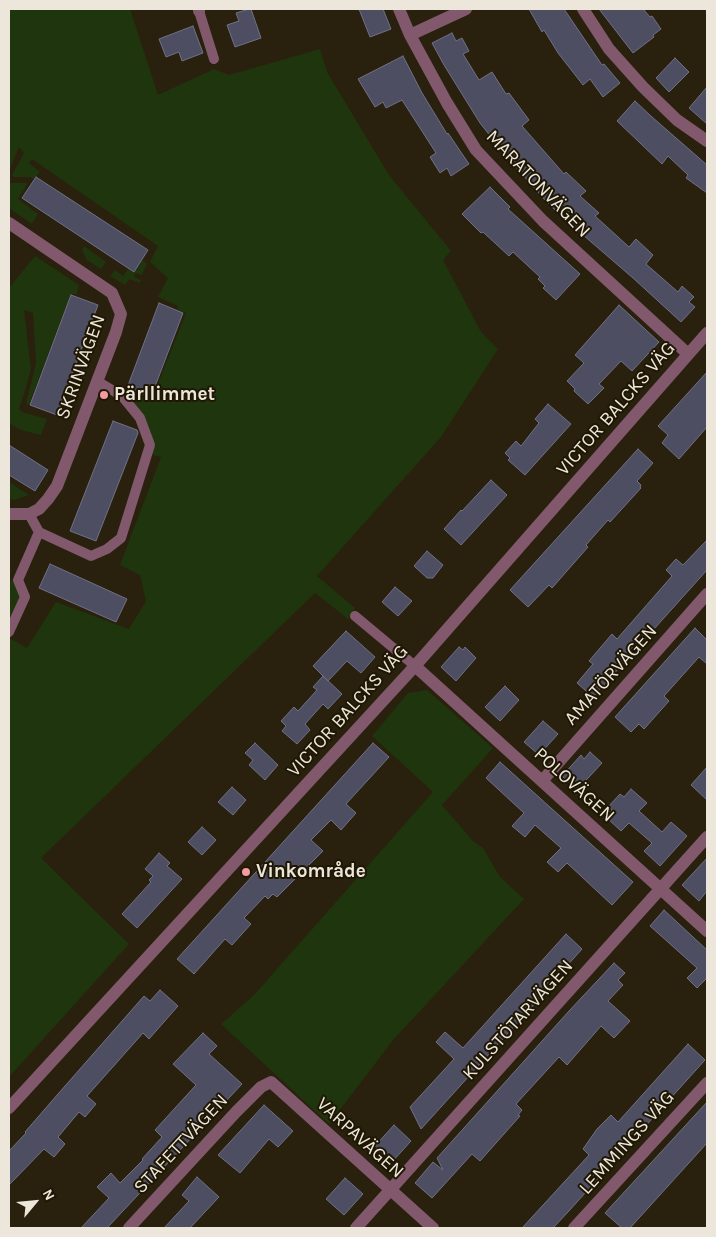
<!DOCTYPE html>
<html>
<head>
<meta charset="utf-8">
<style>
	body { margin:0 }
	#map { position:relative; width:716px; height:1237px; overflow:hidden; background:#29210d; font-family:Karla,sans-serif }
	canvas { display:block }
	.frame { position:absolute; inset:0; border:10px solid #ece7da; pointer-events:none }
	.north { position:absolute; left:10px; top:1177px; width:50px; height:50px; -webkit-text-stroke:4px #1f1704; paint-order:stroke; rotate:62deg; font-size:14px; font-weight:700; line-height:20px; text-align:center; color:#ece7da }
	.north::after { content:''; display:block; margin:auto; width:18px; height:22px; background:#ece7da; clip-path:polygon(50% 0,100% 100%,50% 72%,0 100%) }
</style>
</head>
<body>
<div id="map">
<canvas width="716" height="1237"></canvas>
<div class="frame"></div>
<div class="north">N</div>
</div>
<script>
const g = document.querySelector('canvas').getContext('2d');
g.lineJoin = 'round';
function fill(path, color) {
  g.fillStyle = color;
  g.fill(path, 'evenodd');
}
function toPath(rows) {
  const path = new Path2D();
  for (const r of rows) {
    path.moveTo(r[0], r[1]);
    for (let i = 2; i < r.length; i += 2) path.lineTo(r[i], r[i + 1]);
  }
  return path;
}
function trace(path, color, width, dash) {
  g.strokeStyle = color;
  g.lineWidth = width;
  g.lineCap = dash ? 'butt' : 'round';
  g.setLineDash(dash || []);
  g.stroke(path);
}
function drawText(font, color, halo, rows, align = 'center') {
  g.font = font + ' Karla,sans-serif';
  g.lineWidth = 4;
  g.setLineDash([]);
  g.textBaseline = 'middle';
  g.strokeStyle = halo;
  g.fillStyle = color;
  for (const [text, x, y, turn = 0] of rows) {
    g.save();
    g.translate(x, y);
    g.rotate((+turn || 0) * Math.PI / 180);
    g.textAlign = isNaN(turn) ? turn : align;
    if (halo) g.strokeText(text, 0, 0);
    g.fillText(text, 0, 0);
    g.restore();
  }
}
const green = toPath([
	[9,9,130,9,158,95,214,69,229,75,320,49,327,72,389,175,451,251,443,260,481,332,498,349,441,437,317,576,355,608,348,619,315,593,41,858,129,944,9,1077,9,638,27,648,56,602,129,629,146,601,140,575,120,565,161,457,153,455,144,419,129,395,131,394,143,398,144,396,152,399,186,313,177,309,178,306,158,297,168,278,150,262,158,246,32,159,29,163,40,172,33,179,30,177,14,177,12,175,24,153,19,147,9,171],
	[9,183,28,183,18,199,38,214,32,224,9,208],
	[84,246,106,262,101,269,87,260,82,250],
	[35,256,79,285,77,294,71,294,29,404,26,404,36,363,33,313,24,310,31,369,24,394,19,409,22,412,47,419,41,435,21,430,9,423,9,288],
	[143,260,147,264,142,275,135,273,134,277,141,280,140,283,129,279,125,285,110,276,115,270,123,276,128,269,134,273],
	[9,482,29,495,14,500,9,499],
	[16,577,21,595,9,620,9,581],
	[427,690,493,748,442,805,473,841,483,848,500,877,524,899,394,1039,329,1124,221,1024,254,995,433,792,372,736,408,693]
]);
const building = toPath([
	[249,9,251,9,261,38,235,47,227,25,239,21,236,13,249,9],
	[359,9,383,9,391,29,370,37,359,9],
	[529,9,564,9,602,65,604,64,620,83,603,97,590,79,583,85,558,53,544,30,542,32,529,9],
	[599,9,643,9,650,17,652,16,661,29,653,35,654,37,633,53,599,9],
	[193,26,203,53,182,61,179,52,166,57,159,39,193,26],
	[452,33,456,41,462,38,469,51,463,54,479,80,492,72,506,94,509,93,529,120,522,126,564,174,566,172,586,191,580,196,599,213,595,216,629,247,636,239,653,255,646,264,678,292,682,286,694,297,689,302,695,307,681,322,633,278,561,216,544,199,507,157,480,123,444,65,432,43,452,33],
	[403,56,422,93,447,134,448,133,469,164,451,176,447,168,440,173,430,157,436,153,402,100,386,108,383,102,375,107,358,79,403,56],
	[675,58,689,72,669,92,656,78,675,58],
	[707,87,707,124,689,108,707,87],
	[635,101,652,117,707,165,707,193,686,178,688,175,668,156,662,164,617,121,635,101],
	[36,177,148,250,134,272,22,198,36,177],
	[490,187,510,207,508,209,580,274,556,300,543,288,545,286,538,279,540,277,513,252,509,256,483,232,481,233,462,214,490,187],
	[71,295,98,305,57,415,30,405,71,295],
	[159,303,183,313,151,397,127,388,159,303],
	[619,305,659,342,632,371,621,361,599,384,604,388,588,404,574,391,575,389,567,381,584,363,575,355,619,305],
	[707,372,707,427,679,459,662,443,668,435,658,426,707,372],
	[548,404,571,424,525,475,508,460,510,458,505,453,516,441,521,446,539,423,535,419,548,404],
	[113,421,137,430,138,433,96,541,70,531,113,421],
	[9,445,48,470,35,491,9,475,9,445],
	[638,449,653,463,637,481,641,485,640,487,641,488,610,522,608,520,586,545,588,547,552,588,549,585,528,607,510,590,638,449],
	[491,480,507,495,461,545,444,529,461,510,462,511,491,480],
	[707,540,707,570,593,697,577,683,593,664,589,661,612,634,617,639,672,576,666,570,676,559,683,565,707,540],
	[427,551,443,565,433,578,427,578,414,566,427,551],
	[50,564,127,599,116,622,39,588,50,564],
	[395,587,412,601,398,616,382,602,395,587],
	[695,628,707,640,707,664,699,657,664,696,669,701,644,729,639,724,631,732,615,717,695,628],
	[346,631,375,657,361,673,347,661,328,681,313,666,346,631],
	[459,647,463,650,465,647,476,658,456,681,441,667,459,647],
	[323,676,342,694,328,709,323,704,305,724,310,730,297,744,282,731,286,726,281,721,294,707,298,711,317,690,313,687,323,676],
	[505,686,519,700,500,721,485,707,505,686],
	[543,721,558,734,539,755,524,742,543,721],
	[255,743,278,765,265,780,249,765,253,760,245,753,255,743],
	[373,743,389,757,346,804,356,813,341,830,331,820,311,840,323,851,277,897,273,894,268,899,265,896,244,918,251,924,232,945,225,939,194,974,177,959,373,743],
	[590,752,602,763,577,790,562,776,581,755,584,759,590,752],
	[500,762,633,882,612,905,567,863,558,872,547,862,561,848,535,825,525,837,512,826,524,813,486,778,500,762],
	[707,767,707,800,691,785,707,767],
	[232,787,246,800,233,815,218,802,232,787],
	[631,789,647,803,639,811,662,832,671,822,687,836,660,866,644,851,652,843,629,823,621,831,606,817,612,810,608,807,620,794,624,797,631,789],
	[202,827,216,840,202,855,188,842,202,827],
	[159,853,170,863,167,866,182,879,137,928,122,914,151,882,149,880,153,876,145,869,159,853],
	[707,858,707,891,699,901,682,885,707,858],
	[664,910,707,950,707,978,697,988,687,978,697,968,650,926,664,910],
	[566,934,582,949,548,987,549,988,421,1129,410,1107,454,1059,436,1042,445,1032,463,1048,566,934],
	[614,963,625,973,618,980,623,985,608,1001,630,1021,614,1038,601,1026,567,1065,559,1057,516,1104,522,1110,518,1115,520,1116,480,1161,472,1154,432,1198,415,1183,433,1162,443,1170,437,1158,569,1011,614,963],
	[160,990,178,1006,149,1039,143,1033,87,1096,96,1104,85,1117,79,1112,58,1137,65,1144,54,1157,44,1149,9,1185,9,1151,26,1133,25,1132,58,1094,144,996,150,1001,160,990],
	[203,1033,217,1046,209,1054,242,1084,107,1228,81,1228,109,1198,97,1187,111,1173,120,1183,143,1160,142,1159,162,1137,155,1130,196,1085,173,1064,203,1033],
	[688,1044,705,1060,568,1212,553,1228,522,1228,589,1155,583,1149,597,1129,611,1115,618,1122,688,1044],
	[707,1102,707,1143,630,1228,622,1228,605,1213,707,1102],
	[264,1105,293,1131,278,1147,269,1139,240,1173,218,1155,264,1105],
	[394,1125,411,1141,392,1162,375,1146,394,1125],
	[197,1177,219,1197,190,1228,164,1228,189,1201,182,1195,197,1177],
	[345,1178,363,1194,344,1215,326,1199,345,1178]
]);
const lane = toPath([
	[199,11,214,59],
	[29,514,39,532,91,556,107,549,121,538,150,445,140,418,122,396,97,381],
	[355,616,415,666],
	[9,632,25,597,18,580,39,532]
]);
const street = toPath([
	[199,9,199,11],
	[399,9,410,35,447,103,476,150,543,221,688,354],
	[583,9,609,49,643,87,677,120,707,141],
	[410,35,466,9],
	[9,223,112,293,121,314,116,332,57,486,48,499,39,509,29,514,9,514],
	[415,666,707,931],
	[542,781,707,594],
	[9,1108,415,666,707,333],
	[129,1228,236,1112,261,1087,271,1082,433,1228],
	[356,1228,707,837],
	[574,1228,707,1083]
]);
const markers = [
	[104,395,5,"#f49aa0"],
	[246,872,5,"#f49aa0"]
];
const streetNames = [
	["MARATONVÄGEN",538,184,46],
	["SKRINVÄGEN",81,367,-70],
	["VICTOR BALCKS VÄG",616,409,-49],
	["AMATÖRVÄGEN",611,675,-48],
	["VICTOR BALCKS VÄG",348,711,-48],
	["POLOVÄGEN",574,785,42],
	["KULSTÖTARVÄGEN",518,1020,-48],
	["VARPAVÄGEN",360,1138,42],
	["LEMMINGS VÄG",627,1143,-48],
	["STAFETTVÄGEN",181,1144,-47]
];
const poiNames = [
	["Pärllimmet",114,395],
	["Vinkområde",256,872]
];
fill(green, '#1f350d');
fill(building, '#4e4e63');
trace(building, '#707087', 1);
trace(lane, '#82586d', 10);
trace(street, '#82586d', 12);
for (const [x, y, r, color] of markers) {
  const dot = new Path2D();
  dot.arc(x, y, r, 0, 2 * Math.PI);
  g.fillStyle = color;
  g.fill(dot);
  trace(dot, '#1f1704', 2);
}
drawText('19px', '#ece7da', '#1f1704', streetNames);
drawText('bold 19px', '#ece7da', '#1f1704', poiNames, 'left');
</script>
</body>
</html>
